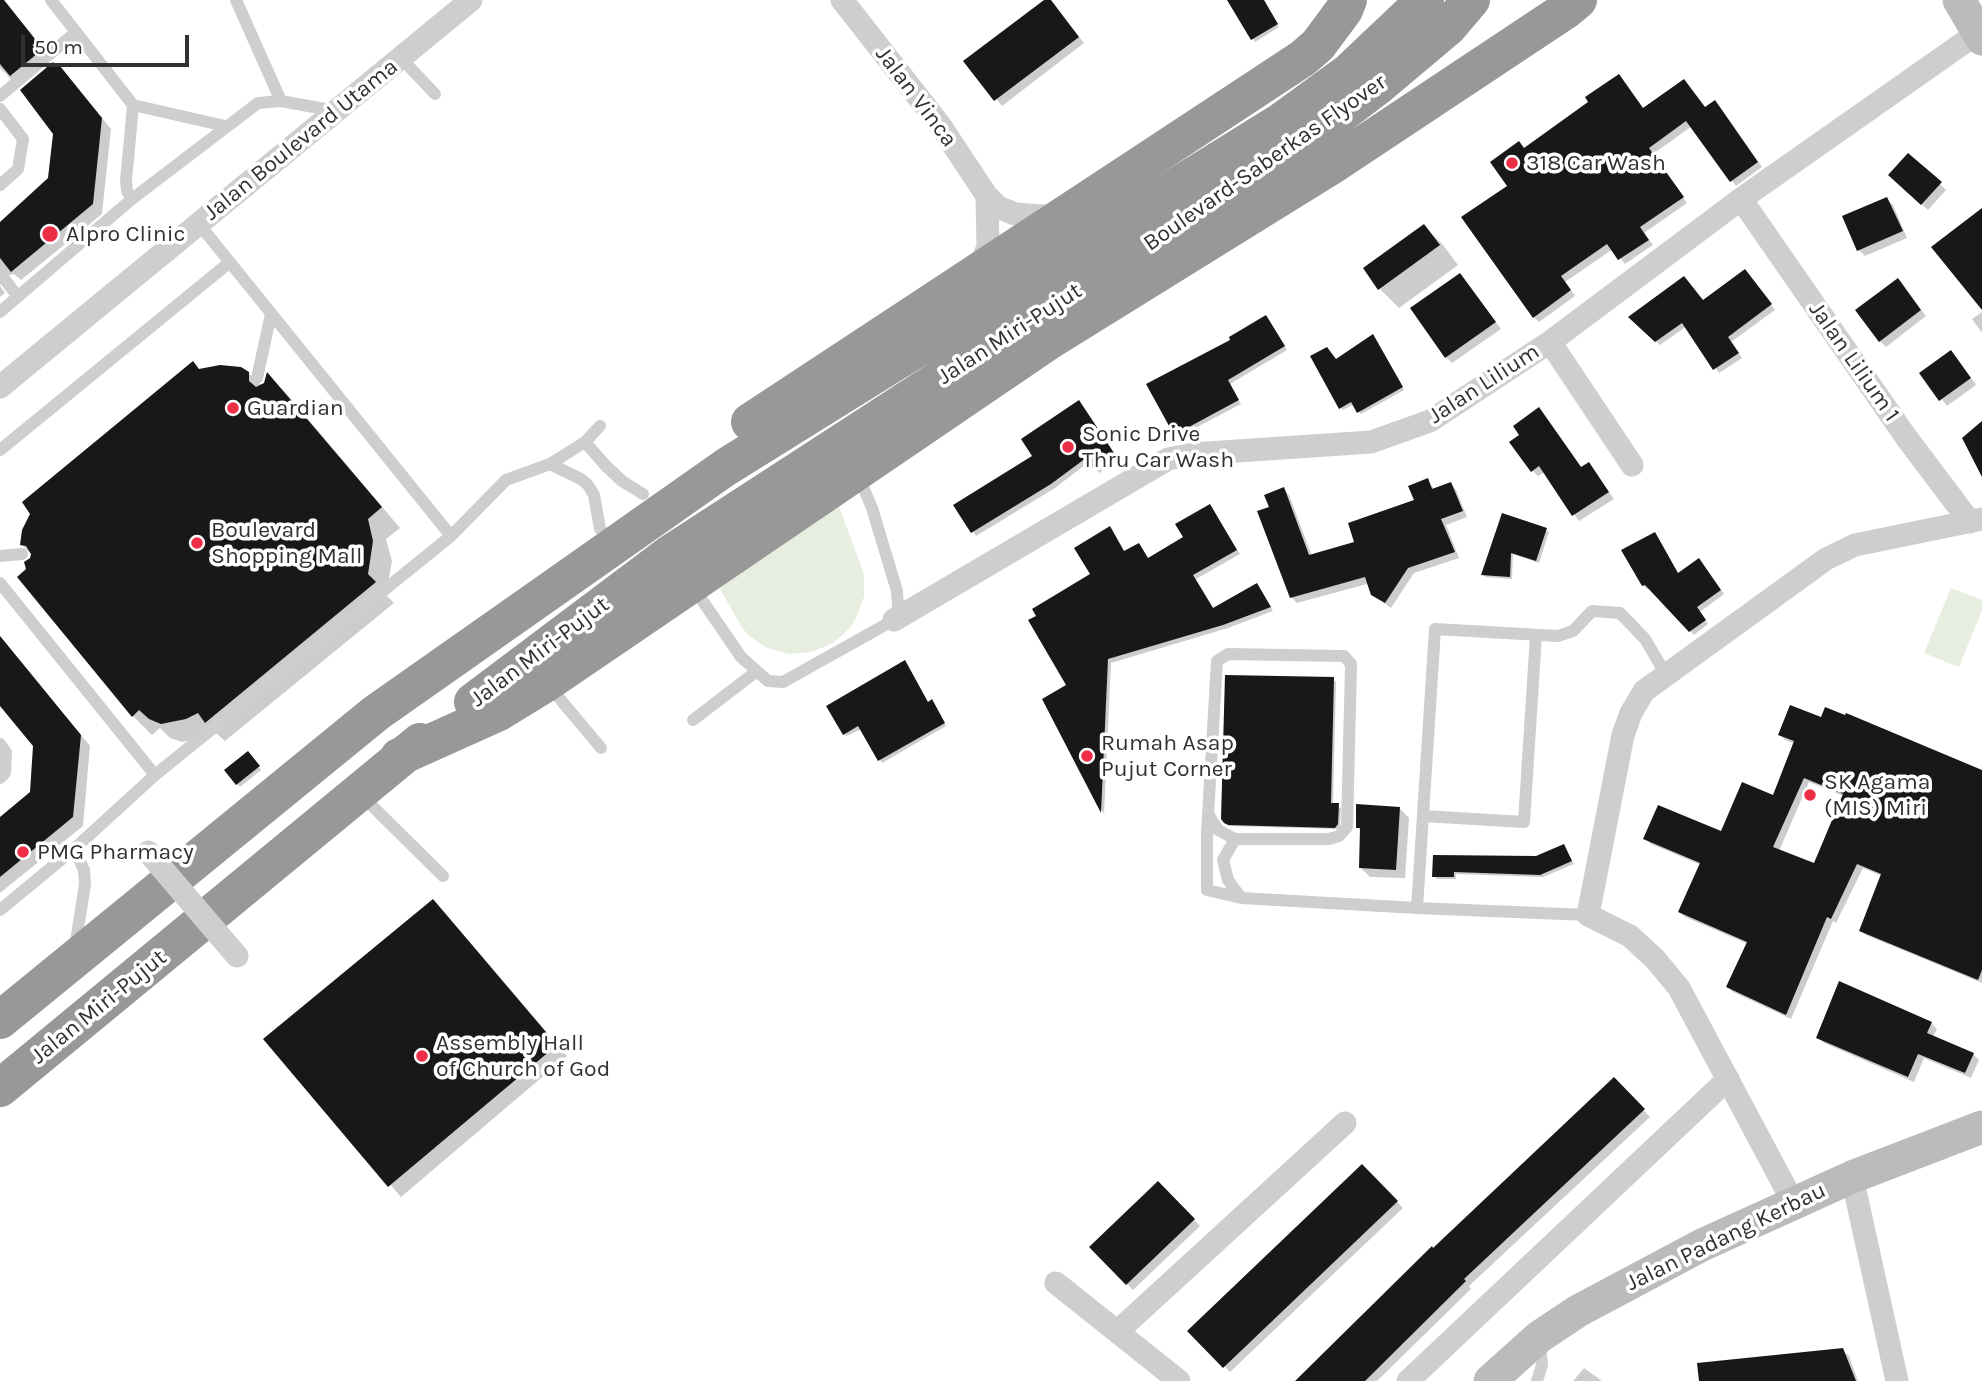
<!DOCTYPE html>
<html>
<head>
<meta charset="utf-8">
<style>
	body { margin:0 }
	#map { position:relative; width:1982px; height:1381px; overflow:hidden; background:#fff; font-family:Karla,sans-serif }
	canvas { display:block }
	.scale { position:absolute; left:21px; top:35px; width:168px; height:32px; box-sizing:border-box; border:4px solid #313131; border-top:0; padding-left:9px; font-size:21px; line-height:24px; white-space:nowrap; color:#313131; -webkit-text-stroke:5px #fff; paint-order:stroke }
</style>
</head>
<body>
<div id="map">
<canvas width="1982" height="1381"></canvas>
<div class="scale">50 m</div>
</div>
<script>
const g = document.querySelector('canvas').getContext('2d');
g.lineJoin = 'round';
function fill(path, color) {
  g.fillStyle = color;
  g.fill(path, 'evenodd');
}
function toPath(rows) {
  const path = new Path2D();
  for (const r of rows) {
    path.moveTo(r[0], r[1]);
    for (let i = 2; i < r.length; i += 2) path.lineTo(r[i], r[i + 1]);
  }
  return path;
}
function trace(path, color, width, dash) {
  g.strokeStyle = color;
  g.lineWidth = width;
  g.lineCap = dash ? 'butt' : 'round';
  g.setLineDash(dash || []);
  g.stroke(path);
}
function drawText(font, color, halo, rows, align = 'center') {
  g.font = font + ' Karla,sans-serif';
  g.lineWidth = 7;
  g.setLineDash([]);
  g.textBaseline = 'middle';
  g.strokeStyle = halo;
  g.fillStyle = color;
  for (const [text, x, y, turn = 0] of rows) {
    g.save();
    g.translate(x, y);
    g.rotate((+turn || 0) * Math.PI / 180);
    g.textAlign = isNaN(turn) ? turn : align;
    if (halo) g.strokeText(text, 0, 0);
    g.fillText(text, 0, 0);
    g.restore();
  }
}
const green = toPath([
	[837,501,864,574,864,597,856,618,850,628,833,643,812,652,789,654,767,648,748,635,741,626,719,587],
	[1951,588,1982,600,1982,610,1959,667,1924,653]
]);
const shadow = toPath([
	[0,0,7,4,51,59,13,81,0,68],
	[1046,0,1054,5,1084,43,1002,106,966,61],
	[1229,0,1263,0,1279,27,1255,42],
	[69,78,111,129,102,214,21,280,14,274,4,276,0,286,5,293,0,297,0,224,50,179],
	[1720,107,1762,167,1736,186,1692,126,1653,154,1687,203,1644,233,1653,245,1625,264,1613,249,1565,282,1575,296,1539,322,1534,317,1509,186,1525,150,1644,110],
	[1896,181,1940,184,1946,190,1928,210],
	[1887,199,1893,205,1907,238,1865,256,1859,250],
	[1424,226,1443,245,1458,265,1399,308,1380,289],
	[1749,275,1775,310,1731,342,1742,358,1719,373,1687,326,1660,345,1631,317,1703,302],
	[1898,280,1926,316,1886,347,1880,341],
	[1466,282,1501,329,1452,363,1446,357],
	[1982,312,1982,333,1972,319],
	[1266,317,1287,350,1230,384,1241,404,1178,437,1175,434,1232,340],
	[1375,339,1404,390,1361,414,1354,404,1343,410,1341,408,1336,361],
	[1957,359,1976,385,1947,406,1922,373],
	[200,371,248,373,262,386,265,385,268,375,286,393,400,528,386,539,392,561,386,595,394,603,225,741,216,733,206,738,182,742,170,738,160,728,152,735,133,716,20,577,28,570,32,555,22,545],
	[1082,406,1118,460,1099,473,1090,461,1055,488,976,536,956,505,1034,457],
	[1545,416,1582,468,1589,464,1614,499,1579,521,1545,472,1538,476,1532,470],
	[1427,480,1435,490,1451,484,1456,490,1467,517,1446,525,1459,558,1414,573,1391,608,1372,594,1367,584,1297,603,1291,597,1271,508,1284,489,1289,495,1312,556,1357,544,1416,501],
	[1210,506,1240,554,1196,579,1214,609,1256,585,1273,611,1228,628,1111,663,1104,814,1044,700,1069,686,1093,575,1113,533,1125,553,1149,559,1185,538],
	[1503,515,1549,532,1539,563,1513,554,1512,579,1486,577,1483,575],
	[1655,534,1679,575,1703,565,1724,594,1700,612,1708,624,1694,635,1650,588,1647,589,1643,585],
	[0,636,90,746,83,826,0,893,0,819,31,793,34,745,0,703],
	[1333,679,1336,682,1333,805,1341,808,1340,827,1338,829,1229,826,1226,822],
	[934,704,946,726,882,763,862,729,846,736,828,707],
	[1780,735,1982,771,1982,983,1866,935,1861,930,1882,876,1863,868,1836,923,1833,921,1791,1019,1733,992,1728,987,1748,944,1685,917,1680,912,1701,865,1651,844,1646,839,1722,833,1774,797,1795,744,1785,740],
	[1809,782,1844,796,1815,866,1779,851],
	[248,754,261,770,240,787,226,771],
	[1399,808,1409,818,1405,878,1370,877,1360,867,1362,832,1357,827],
	[1564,846,1574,864,1543,877,1456,874,1456,879,1437,879,1434,876,1435,856,1537,858],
	[444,912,567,1056,401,1197,265,1040],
	[1931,1023,1937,1029,1933,1037,1973,1054,1979,1060,1971,1078,1924,1058,1914,1082,1824,1043,1818,1037],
	[1614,1080,1650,1117,1469,1286,1471,1289,1377,1381,1297,1381],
	[1362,1166,1403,1208,1230,1372,1190,1331],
	[1158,1183,1200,1226,1133,1290,1091,1247],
	[1842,1350,1849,1356,1858,1381,1701,1381],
	[1584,1368,1602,1381,1573,1381]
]);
const building = toPath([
	[0,0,4,0,43,49,10,76,0,64],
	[1044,0,1051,0,1079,37,994,101,963,61],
	[1227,0,1264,0,1278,24,1251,40],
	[53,62,57,67,60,66,102,118,93,204,11,272,0,258,0,222,48,178,53,134,20,90],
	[1619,74,1643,108,1684,79,1705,107,1715,100,1758,162,1730,182,1686,121,1649,148,1684,197,1640,227,1649,240,1618,260,1607,244,1561,276,1571,290,1533,318,1461,217,1507,186,1490,162,1519,141,1524,148,1588,102,1585,97],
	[1908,153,1942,182,1921,205,1888,175],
	[1887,197,1903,231,1857,251,1842,216],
	[1982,208,1982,310,1931,247],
	[1424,224,1440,245,1378,290,1363,268],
	[1745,269,1772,304,1728,337,1739,353,1713,370,1682,323,1655,342,1628,317,1684,276,1703,300],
	[1460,273,1496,322,1445,358,1410,308],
	[1898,278,1921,310,1879,342,1855,310],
	[1266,315,1285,346,1228,380,1239,400,1174,435,1146,384,1230,340,1229,337],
	[1373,334,1403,387,1357,413,1351,402,1339,409,1310,356,1327,347,1336,359],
	[1951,350,1971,378,1939,401,1919,373],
	[193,361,199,369,220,365,241,367,249,372,249,381,256,387,264,383,267,372,382,507,368,519,373,541,368,574,376,582,205,723,198,713,186,719,161,724,149,719,139,710,132,717,17,577,26,569,24,562,30,558,31,554,26,546,20,545,22,530,30,514,22,502],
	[1079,400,1116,456,1094,470,1086,458,1051,484,971,533,953,505,1032,456,1021,439],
	[1539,407,1581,467,1589,462,1609,492,1572,516,1539,466,1531,472,1509,442,1519,435,1513,426],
	[1982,421,1982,477,1962,438],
	[1428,478,1432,489,1451,482,1463,511,1441,519,1455,552,1408,568,1385,603,1371,595,1365,577,1290,598,1257,511,1269,507,1264,495,1284,487,1309,555,1354,542,1348,523,1414,500,1408,486],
	[1210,504,1237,550,1193,575,1213,608,1257,583,1271,607,1223,625,1108,659,1101,813,1042,699,1066,685,1028,620,1036,616,1032,609,1090,574,1074,548,1110,526,1124,551,1139,543,1148,558,1183,537,1175,524],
	[1502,513,1547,528,1536,561,1511,553,1510,577,1481,575],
	[1655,532,1678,573,1699,558,1721,590,1697,607,1706,620,1689,632,1645,585,1642,586,1621,550],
	[0,636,81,735,73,817,0,877,0,817,30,792,33,746,0,706],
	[905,660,928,702,932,699,945,723,878,761,858,726,843,735,826,706],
	[1225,675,1334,677,1331,803,1339,803,1338,824,1335,828,1228,825,1224,823,1221,819],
	[1790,705,1821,717,1825,707,1845,715,1846,713,1982,770,1982,970,1978,980,1859,931,1881,874,1857,864,1831,919,1827,917,1786,1015,1726,987,1747,942,1678,912,1700,863,1643,839,1658,805,1721,831,1742,782,1773,795,1794,741,1778,735],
	[1804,778,1843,794,1814,863,1773,847],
	[248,751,260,766,236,785,224,770],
	[1356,804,1400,807,1396,870,1359,868,1360,828,1356,828],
	[1564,844,1572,861,1540,875,1454,872,1454,877,1432,877,1433,855,1536,856],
	[433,899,557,1045,388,1187,263,1039],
	[1839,981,1932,1022,1927,1033,1974,1053,1965,1073,1918,1054,1908,1077,1816,1038],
	[1614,1077,1645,1109,1464,1279,1466,1281,1365,1381,1295,1381,1432,1246,1433,1248],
	[1362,1164,1398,1201,1223,1368,1187,1331],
	[1158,1181,1195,1219,1126,1285,1089,1247],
	[1843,1348,1856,1381,1699,1381,1697,1363]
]);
const lane = toPath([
	[51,0,133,105,225,126],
	[236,0,281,101],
	[401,58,435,94],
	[0,96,76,32],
	[0,109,23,139,18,169,0,185],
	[132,199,127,191,126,181,133,105],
	[199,224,451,536],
	[0,273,18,297],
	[0,312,132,199,258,103,281,101,336,111],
	[257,378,271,314],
	[585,442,606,466,622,481,643,494],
	[0,450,230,262],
	[550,464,581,479,588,485,594,495,600,529],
	[0,556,22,554],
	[0,583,155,775],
	[693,587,741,657,768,681,783,682,894,620,898,608,897,591,872,508,858,475],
	[549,686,601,748],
	[693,720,757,671],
	[0,744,6,752,5,773,0,778],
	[361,795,443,876],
	[1208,814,1218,830,1235,839,1329,839,1339,836,1347,827,1351,664,1344,656,1228,654,1217,661,1207,833,1207,890,1241,898,1417,908,1588,915],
	[1423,816,1524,822,1536,635],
	[1235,839,1223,860,1228,880,1241,898],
	[74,849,84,870,85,884,75,948],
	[1417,908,1435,629,1558,636,1573,631,1592,611,1620,613,1645,639,1665,673],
	[0,910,74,849,155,775,451,536,506,480,550,464,585,442,600,426],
	[1537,1381,1542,1365,1540,1344]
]);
const street = toPath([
	[842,0,940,125,987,196,998,207,1015,214,1058,217],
	[1741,199,1906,437,1970,522],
	[978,270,988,247,987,196],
	[1550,342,1632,465],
	[0,387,471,0],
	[894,620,1168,459,1193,454,1371,442,1430,421,1550,342,1741,199,1979,32],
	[1852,1177,1897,1381],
	[1793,1202,1679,988,1655,959,1630,936,1588,915,1623,735,1631,713,1644,691,1826,559,1855,545,1982,519],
	[1056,1283,1179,1381],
	[1118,1331,1345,1123],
	[1408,1381,1728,1079]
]);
const secondary = toPath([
	[1959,0,1982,39],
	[1490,1381,1539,1337,1578,1311,1702,1245,1852,1177,1982,1127]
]);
const highway = toPath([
	[750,422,1303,58,1318,45,1344,10,1348,0],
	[473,702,670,554,1117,264],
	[399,757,497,713,546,683,1050,340,1337,162,1566,10,1578,0],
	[0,1020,376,713,726,467,1089,241],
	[0,1088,420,742]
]);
const streetBridge = toPath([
	[148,852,237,956]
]);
const highwayBridge = toPath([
	[1089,241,1279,123,1349,72,1425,0],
	[1117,264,1239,187,1325,126,1379,85,1448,27,1471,0]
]);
const markers = [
	[1512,163,7,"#ee2d47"],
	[50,234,9,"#ee2d47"],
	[233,408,7,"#ee2d47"],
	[1068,447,7,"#ee2d47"],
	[197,543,7,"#ee2d47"],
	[1087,756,7,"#ee2d47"],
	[1810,795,7,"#ee2d47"],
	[23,852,7,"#ee2d47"],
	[422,1056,7,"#ee2d47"]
];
const streetNames = [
	["Jalan Vinca",916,97,53],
	["Jalan Boulevard Utama",301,140,-39],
	["Boulevard-Saberkas Flyover",1265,163,-35],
	["Jalan Miri-Pujut",1010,334,-33],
	["Jalan Lilium 1",1854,362,55],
	["Jalan Lilium",1484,384,-33],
	["Jalan Miri-Pujut",540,652,-37],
	["Jalan Miri-Pujut",99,1007,-39],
	["Jalan Padang Kerbau",1726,1237,-26]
];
const poiNames = [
	["318 Car Wash",1526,163],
	["Alpro Clinic",66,234],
	["Guardian",247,408],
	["Sonic Drive",1082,434],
	["Thru Car Wash",1082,460],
	["Boulevard",211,530],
	["Shopping Mall",211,556],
	["Rumah Asap",1101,743],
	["Pujut Corner",1101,769],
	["SK Agama",1824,782],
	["(MIS) Miri",1824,808],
	["PMG Pharmacy",37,852],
	["Assembly Hall",436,1043],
	["of Church of God",436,1069]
];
fill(green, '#e8eedf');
fill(shadow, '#0003');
fill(building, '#181818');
trace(lane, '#cecece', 12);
trace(street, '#cecece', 23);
trace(secondary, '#bbb', 33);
trace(highway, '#989898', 38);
trace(streetBridge, '#cecece', 23);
trace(highwayBridge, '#989898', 38);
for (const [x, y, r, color] of markers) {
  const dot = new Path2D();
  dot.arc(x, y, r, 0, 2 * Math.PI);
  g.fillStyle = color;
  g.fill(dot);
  trace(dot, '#fff', 2.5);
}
drawText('23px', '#313131', '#fff', streetNames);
drawText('23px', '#313131', '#fff', poiNames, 'left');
</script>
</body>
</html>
